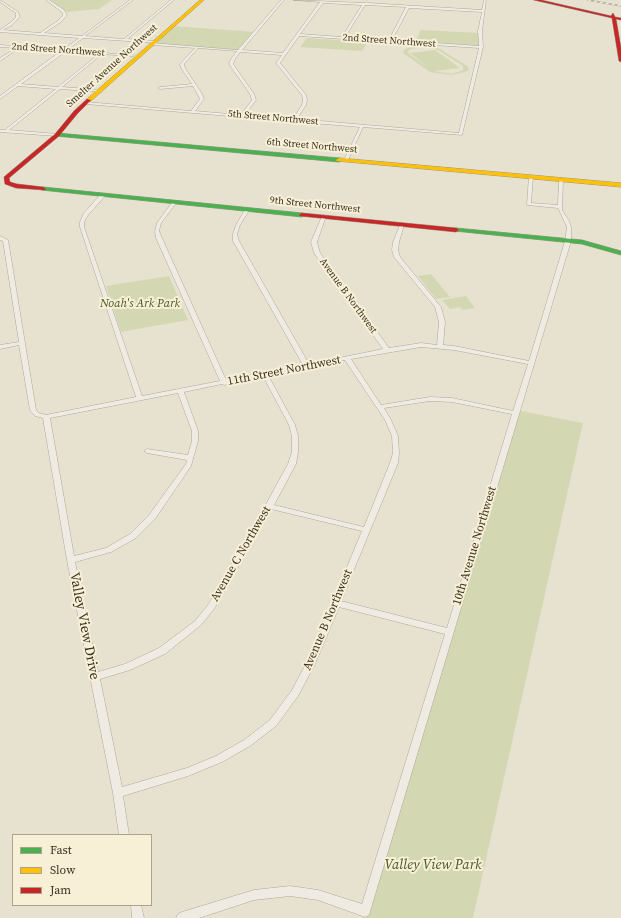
<!DOCTYPE html>
<html>
<head>
<meta charset="utf-8">
<style>
	body { margin:0 }
	#map { position:relative; width:621px; height:918px; overflow:hidden; background:#e7e2d0; font-family:"Source Serif 4",serif }
	canvas { display:block }
	.legend { position:absolute; left:12px; top:834px; width:140px; height:72px; box-sizing:border-box; background:#f7f0d7; border:1px solid #aca38e; margin:0; padding:5px 7px; list-style:none; font-size:12px; color:#3c3020 }
	.legend li { display:flex; align-items:center; gap:8px; height:20px }
	.legend b { width:20px; border:1px solid #aca38e }
</style>
</head>
<body>
<div id="map">
<canvas width="621" height="918"></canvas>
<ul class="legend">
<li><b style="height:5px;background:#4caf50"></b>Fast</li>
<li><b style="height:5px;background:#ffc107"></b>Slow</li>
<li><b style="height:5px;background:#c62828"></b>Jam</li>
</ul>
</div>
<script>
const g = document.querySelector('canvas').getContext('2d');
g.lineJoin = 'round';
function fill(path, color) {
  g.fillStyle = color;
  g.fill(path, 'evenodd');
}
function toPath(rows) {
  const path = new Path2D();
  for (const r of rows) {
    path.moveTo(r[0], r[1]);
    for (let i = 2; i < r.length; i += 2) path.lineTo(r[i], r[i + 1]);
  }
  return path;
}
function trace(path, color, width, dash) {
  g.strokeStyle = color;
  g.lineWidth = width;
  g.lineCap = dash ? 'butt' : 'round';
  g.setLineDash(dash || []);
  g.stroke(path);
}
function drawText(font, color, halo, rows, align = 'center') {
  g.font = font + ' "Source Serif 4",serif';
  g.lineWidth = 4;
  g.setLineDash([]);
  g.textBaseline = 'middle';
  g.strokeStyle = halo;
  g.fillStyle = color;
  for (const [text, x, y, turn = 0] of rows) {
    g.save();
    g.translate(x, y);
    g.rotate((+turn || 0) * Math.PI / 180);
    g.textAlign = isNaN(turn) ? turn : align;
    if (halo) g.strokeText(text, 0, 0);
    g.fillText(text, 0, 0);
    g.restore();
  }
}
const green = toPath([
	[50,0,112,0,99,9,67,12],
	[173,26,255,32,239,51,153,44],
	[421,30,480,33,481,47,415,43],
	[307,38,368,42,362,51,300,47],
	[415,46,429,46,440,49,467,66,469,69,468,71,452,75,430,72,403,53,405,49],
	[425,47,438,50,463,66,463,70,452,74,434,71,460,68,435,50,410,53,433,71,408,53,409,50,411,49],
	[431,274,450,297,436,299,418,276],
	[169,276,188,320,121,332,106,286],
	[466,296,475,308,462,310,460,307,450,309,442,300],
	[516,410,583,423,473,918,363,918]
]);
const street = toPath([
	[0,0,18,12,20,17,12,25,3,30,40,33,59,20,63,15,62,12,46,0,49,0,64,10,67,15,61,22,44,33,82,36,130,0,133,0,85,36,124,39,171,0,174,0,127,39,156,41,157,43,83,38,67,50,142,56,140,57,102,54,62,87,101,90,102,90,102,92,60,89,9,130,58,134,59,135,57,136,0,132,0,130,5,130,56,89,18,86,0,99,0,96,61,51,19,48,0,61,0,58,16,48,0,47,0,45,63,50,79,38,0,32,0,30,10,23,16,17,16,13,0,2,0,0],
	[65,52,99,54,58,87,21,84,65,52],
	[281,0,284,0,242,50,283,53,320,2,293,0,364,3,367,2,368,3,482,10,484,0,486,0,482,31,483,47,462,135,363,127,348,160,346,161,344,160,360,127,86,104,84,103,86,102,191,111,200,99,193,86,160,89,158,88,160,87,192,84,181,68,180,64,195,48,153,45,152,43,238,50,281,0],
	[323,3,362,5,342,37,300,34,323,3],
	[365,5,406,7,389,40,345,37,365,5],
	[409,8,482,12,478,31,479,46,392,40,409,8],
	[299,36,479,48,459,133,297,119,306,105,307,100,306,95,280,63,299,36],
	[198,48,237,51,231,59,229,64,250,94,252,100,241,115,195,111,204,99,202,94,185,68,184,64,198,48],
	[240,52,282,55,276,63,302,95,303,100,302,105,293,119,245,115,256,100,254,94,233,64,235,59,240,52],
	[529,176,533,177,531,203,558,205,559,180,561,179,563,180,562,210,569,221,571,227,571,241,369,915,365,917,318,900,290,896,254,900,199,918,176,918,178,914,182,912,254,890,290,886,318,890,362,904,445,634,339,607,315,664,298,696,276,726,250,746,222,762,188,776,123,796,129,835,119,835,113,793,67,560,43,418,35,416,30,410,19,345,0,349,0,345,19,342,3,241,0,240,0,236,8,240,36,410,39,413,46,415,136,397,80,227,80,222,84,213,101,194,105,194,105,196,88,215,84,222,84,227,142,396,220,381,156,238,155,231,157,223,173,201,175,201,177,202,161,223,159,231,162,238,226,380,303,365,233,241,233,234,236,225,246,208,248,208,250,209,240,225,237,234,239,241,309,364,383,349,314,253,311,242,322,216,324,215,326,216,317,242,320,253,389,348,421,343,437,345,439,322,435,307,394,257,392,250,393,242,400,225,402,224,404,225,399,242,398,250,400,257,441,307,445,322,443,345,454,346,529,361,565,241,567,227,558,208,527,205,529,176],
	[421,347,454,350,528,364,513,411,452,398,430,397,381,405,351,359,421,347],
	[345,360,385,420,392,436,393,453,390,463,364,527,274,505,296,464,298,452,298,436,295,425,268,375,345,360],
	[263,376,289,425,292,436,292,452,288,464,265,506,208,605,195,621,159,648,125,664,98,672,75,562,111,552,136,538,155,519,191,466,198,441,198,431,184,392,222,384,224,385,263,376],
	[178,393,192,431,192,441,188,455,147,449,144,451,147,453,187,460,186,464,149,515,130,534,106,548,74,556,50,418,178,393],
	[430,401,452,402,512,414,447,628,341,601,398,463,399,453,398,436,391,420,384,408,430,401],
	[271,509,362,531,308,660,292,690,270,720,244,740,216,756,187,768,122,787,100,679,130,670,165,654,201,625,214,609,271,509],
	[131,905,141,905,144,918,132,918,131,905]
]);
const fast = toPath([
	[57,133,339,158,342,160,339,162,55,136,54,135,57,133],
	[43,187,302,213,305,215,302,217,41,190,40,189,43,187],
	[456,228,582,240,621,251,621,255,582,244,454,231,454,229,456,228]
]);
const slow = toPath([
	[200,0,204,0,91,101,87,101,87,99,200,0],
	[339,158,621,183,621,187,337,161,336,160,339,158]
]);
const jam = toPath([
	[534,0,541,0,611,16,613,13,615,17,621,18,621,20,616,19,621,48,621,62,619,61,612,18,534,0],
	[87,99,91,100,78,113,59,136,9,178,10,182,17,184,43,187,46,189,45,190,16,188,5,184,4,177,55,134,74,111,87,99],
	[302,213,456,228,459,230,456,232,300,216,299,215,302,213]
]);
const rail = toPath([
	[588,0,621,6]
]);
const farStreetnames = [
	["2nd Street Northwest",389,41,4],
	["2nd Street Northwest",58,50,4],
	["Smelter Avenue Northwest",112,66,-42],
	["5th Street Northwest",273,118,5],
	["6th Street Northwest",312,146,5],
	["9th Street Northwest",315,205,6],
	["Avenue B Northwest",348,296,54]
];
const parkNames = [
	["Noah's Ark Park",140,304]
];
const streetNames = [
	["11th Street Northwest",284,371,-11],
	["10th Avenue Northwest",475,546,-73],
	["Avenue C Northwest",241,554,-60],
	["Avenue B Northwest",328,620,-67]
];
const nearStreetnames = [
	["Valley View Drive",84,626,79]
];
const nearParknames = [
	["Valley View Park",433,865]
];
fill(green, '#d4d8b2');
trace(street, '#aca799', 1);
trace(fast, '#9c9688', 1);
trace(slow, '#9c9688', 1);
trace(jam, '#9c9688', 1);
fill(street, '#efebe2');
fill(fast, '#4caf50');
fill(slow, '#ffc107');
fill(jam, '#c62828');
trace(rail, '#aeaba2', 1.5);
trace(rail, '#f7f0d7', 1, [3]);
drawText('10px', '#3c3020', '#f7f0d7', farStreetnames);
drawText('italic 12px', '#485926', '#f7f0d7', parkNames);
drawText('12px', '#3c3020', '#f7f0d7', streetNames);
drawText('14px', '#3c3020', '#f7f0d7', nearStreetnames);
drawText('italic 14px', '#485926', '#f7f0d7', nearParknames);
</script>
</body>
</html>
